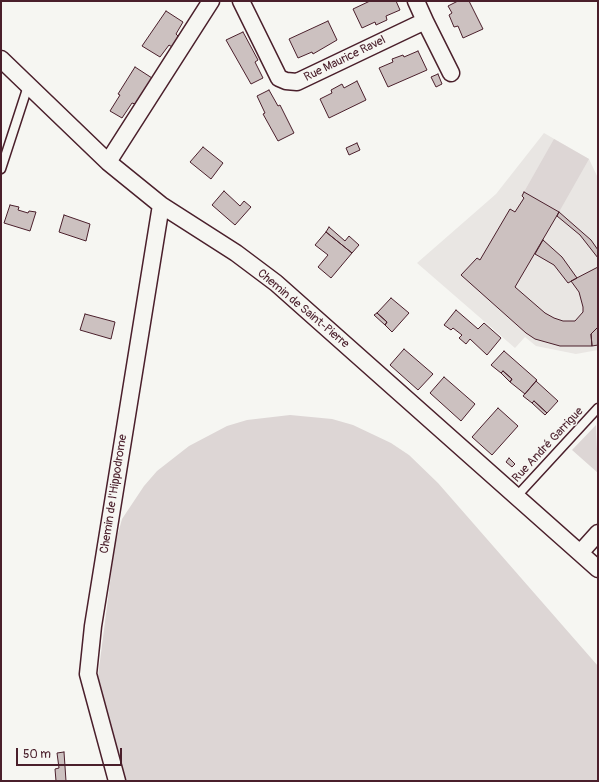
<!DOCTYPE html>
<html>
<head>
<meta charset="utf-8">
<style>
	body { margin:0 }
	#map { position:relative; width:599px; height:782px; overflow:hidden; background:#f6f6f2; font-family:Pangolin,sans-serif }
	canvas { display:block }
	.frame { position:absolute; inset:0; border:2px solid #4a1f2b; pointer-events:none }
	.scale { position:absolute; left:16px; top:748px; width:106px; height:18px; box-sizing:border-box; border:2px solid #4a1f2b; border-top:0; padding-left:5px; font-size:12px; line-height:14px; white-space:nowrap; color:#4a1f2b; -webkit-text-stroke:3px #f6f6f2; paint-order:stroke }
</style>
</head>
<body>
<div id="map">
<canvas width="599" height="782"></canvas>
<div class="frame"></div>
<div class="scale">50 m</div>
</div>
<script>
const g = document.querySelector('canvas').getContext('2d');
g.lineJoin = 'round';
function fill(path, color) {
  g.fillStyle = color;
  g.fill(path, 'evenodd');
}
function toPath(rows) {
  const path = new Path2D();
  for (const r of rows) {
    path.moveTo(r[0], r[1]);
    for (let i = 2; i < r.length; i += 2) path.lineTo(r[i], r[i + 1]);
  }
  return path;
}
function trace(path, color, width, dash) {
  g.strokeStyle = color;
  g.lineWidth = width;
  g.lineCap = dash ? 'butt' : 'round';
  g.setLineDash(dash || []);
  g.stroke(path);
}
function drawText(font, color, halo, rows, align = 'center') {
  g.font = font + ' Pangolin,sans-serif';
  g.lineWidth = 3;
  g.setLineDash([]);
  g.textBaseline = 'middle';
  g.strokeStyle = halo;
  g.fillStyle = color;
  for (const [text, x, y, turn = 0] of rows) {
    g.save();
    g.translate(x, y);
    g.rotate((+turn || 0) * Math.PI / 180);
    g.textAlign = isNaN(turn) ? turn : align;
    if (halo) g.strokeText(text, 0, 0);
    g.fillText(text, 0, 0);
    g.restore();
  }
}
const built = toPath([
	[544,133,589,159,598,178,598,350,576,354,536,346,525,337,515,348,417,263,496,194]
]);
const green = toPath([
	[554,139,589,159,559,212,524,192],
	[290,415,332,419,353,425,391,443,409,455,438,483,598,666,598,781,126,781,98,676,115,544,122,519,144,486,157,471,189,446,227,426,247,420],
	[596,425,598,473,572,450]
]);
const building = toPath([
	[370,1,396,1,400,10,386,16,387,20,376,25,375,22,362,28,353,9,370,1],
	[458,1,469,1,483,29,463,38,458,26,454,27,449,15,452,13,448,6,458,1],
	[166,11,183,22,176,34,179,37,172,47,169,45,160,57,142,46,166,11],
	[328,21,337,40,313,54,312,52,298,58,289,39,328,21],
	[243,32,258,60,255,62,263,78,251,84,226,40,243,32],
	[418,51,427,70,388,87,379,68,393,62,392,59,403,55,404,57,418,51],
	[135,67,152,78,135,104,132,103,122,118,110,111,120,95,118,94,135,67],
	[438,74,442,84,436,87,431,77,438,74],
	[357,81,366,100,329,118,320,99,332,93,331,90,342,84,344,88,357,81],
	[269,90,278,106,280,105,294,133,278,141,263,114,265,113,257,96,269,90],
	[357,143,360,150,349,155,346,148,357,143],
	[203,147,223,163,211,179,190,162,203,147],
	[224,191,240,206,244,201,251,207,235,225,212,205,224,191],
	[524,192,559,212,515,287,545,313,554,318,563,321,575,321,583,312,583,307,579,292,571,281,598,267,598,327,591,334,592,346,560,346,535,339,526,333,461,275,477,258,480,260,510,209,515,212,524,198,522,196,524,192],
	[10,205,19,207,18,210,28,213,29,211,36,212,30,231,4,223,10,205],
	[559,212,591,240,598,250,598,258,580,235,557,216,559,212],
	[64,215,90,224,86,241,59,232,64,215],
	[329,227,345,241,349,236,359,245,352,253,326,232,329,227],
	[326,232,352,253,331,278,318,267,328,255,315,245,326,232],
	[543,240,562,257,577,278,568,283,554,265,535,254,543,240],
	[391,298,409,313,392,332,385,325,387,322,377,313,391,298],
	[456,310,478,329,484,323,501,338,487,355,470,339,466,344,459,338,462,335,453,328,451,330,444,325,456,310],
	[377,313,387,322,385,325,374,315,377,313],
	[85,314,115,322,111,339,80,330,85,314],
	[598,327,598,345,592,346,591,334,598,327],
	[404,349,433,374,418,390,390,365,404,349],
	[504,351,537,380,525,394,510,382,512,379,503,371,501,373,491,365,504,351],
	[503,371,512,379,510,382,501,373,503,371],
	[444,377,475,404,461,421,430,393,444,377],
	[536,381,558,401,547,413,534,401,532,403,523,396,536,381],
	[534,401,547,413,545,415,532,403,534,401],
	[498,408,518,426,492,455,472,437,498,408],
	[509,458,515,464,512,467,506,462,509,458],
	[64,752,66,781,56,781,55,769,59,768,57,753,64,752]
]);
const lane = toPath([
	[1,169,28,86],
	[516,497,598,408]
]);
const street = toPath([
	[241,1,279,78,286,81,297,82,425,21,416,1],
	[425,21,451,73],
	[1,59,108,162,161,205,236,253,276,283,598,569],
	[108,162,211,1],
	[580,553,598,533],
	[117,781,88,674,93,626,161,205]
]);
const streetNames = [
	["Rue Maurice Ravel",345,59,-26],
	["Chemin de Saint-Pierre",303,309,40],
	["Rue André Garrigue",548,445,-47],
	["Chemin de l'Hippodrome",114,494,-81]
];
fill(built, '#e9e6e3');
fill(green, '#ddd6d5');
fill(building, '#ccc1c0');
trace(building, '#4a1f2b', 1);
trace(lane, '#4a1f2b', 11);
trace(street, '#4a1f2b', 19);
trace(lane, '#f6f6f2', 8);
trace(street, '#f6f6f2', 16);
drawText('12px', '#4a1f2b', '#f6f6f2', streetNames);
</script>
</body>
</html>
